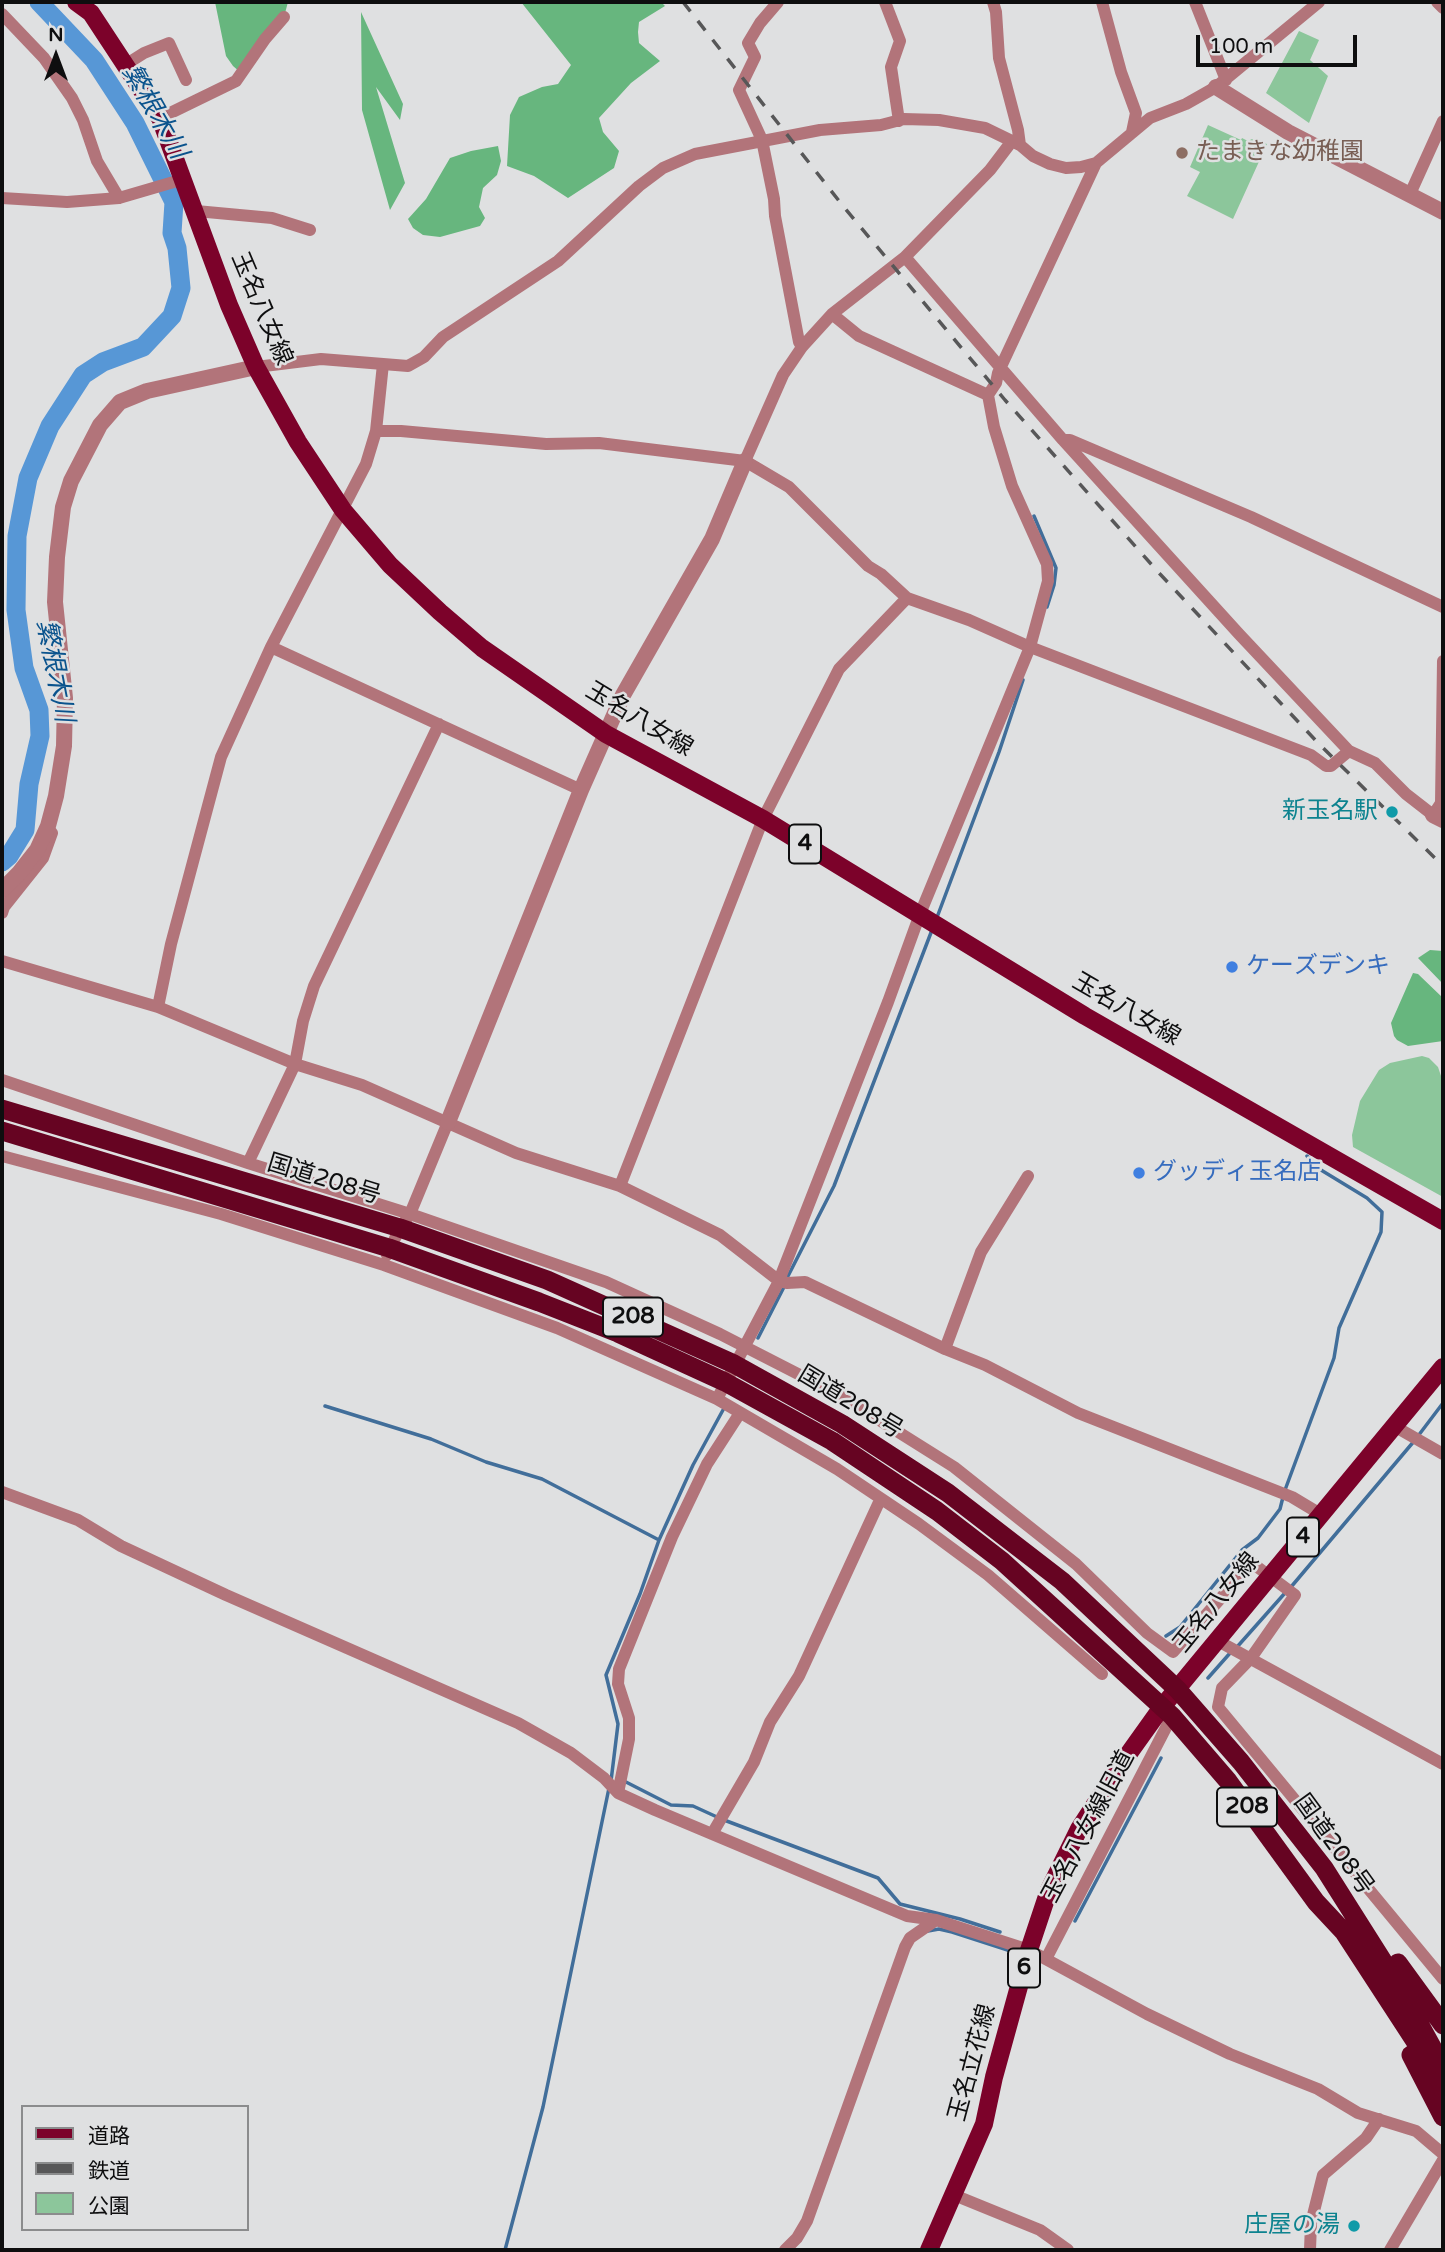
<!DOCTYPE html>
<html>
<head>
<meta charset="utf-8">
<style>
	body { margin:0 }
	#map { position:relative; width:1445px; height:2252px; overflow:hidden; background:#dfe0e1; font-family:"Varela Round","Noto Sans JP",sans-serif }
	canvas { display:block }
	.frame { position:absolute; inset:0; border:4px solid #0e0e0f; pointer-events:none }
	.legend { position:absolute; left:21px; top:2105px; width:228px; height:126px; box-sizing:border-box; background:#dfe0e1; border:2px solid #8b8c8d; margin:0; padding:9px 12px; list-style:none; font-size:21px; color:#0e0e0f }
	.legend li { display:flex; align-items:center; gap:14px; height:35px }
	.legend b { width:35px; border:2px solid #8b8c8d }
	.north { position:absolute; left:21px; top:21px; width:70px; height:70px; -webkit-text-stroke:5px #dfe0e1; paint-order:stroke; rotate:0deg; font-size:19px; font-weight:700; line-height:28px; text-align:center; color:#0e0e0f }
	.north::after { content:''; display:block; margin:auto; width:24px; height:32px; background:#0e0e0f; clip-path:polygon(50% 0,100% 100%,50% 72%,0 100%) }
	.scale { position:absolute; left:1196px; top:35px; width:161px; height:32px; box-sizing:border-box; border:4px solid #0e0e0f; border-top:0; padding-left:9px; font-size:21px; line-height:24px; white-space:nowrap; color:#0e0e0f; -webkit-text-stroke:5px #dfe0e1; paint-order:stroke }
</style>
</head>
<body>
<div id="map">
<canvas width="1445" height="2252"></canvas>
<div class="frame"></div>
<ul class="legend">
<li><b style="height:9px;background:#7c022a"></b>道路</li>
<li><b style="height:9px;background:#575758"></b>鉄道</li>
<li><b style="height:19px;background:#8cc69b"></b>公園</li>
</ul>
<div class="north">N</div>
<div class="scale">100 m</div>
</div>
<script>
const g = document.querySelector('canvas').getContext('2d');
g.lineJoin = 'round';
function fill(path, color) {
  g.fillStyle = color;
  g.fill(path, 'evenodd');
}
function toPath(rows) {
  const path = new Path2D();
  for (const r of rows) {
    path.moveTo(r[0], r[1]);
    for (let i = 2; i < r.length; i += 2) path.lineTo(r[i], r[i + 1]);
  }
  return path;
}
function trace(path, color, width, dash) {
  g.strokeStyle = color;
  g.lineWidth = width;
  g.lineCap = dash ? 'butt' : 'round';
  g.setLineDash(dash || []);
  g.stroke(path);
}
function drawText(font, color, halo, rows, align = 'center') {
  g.font = font + ' "Varela Round","Noto Sans JP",sans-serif';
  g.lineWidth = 5;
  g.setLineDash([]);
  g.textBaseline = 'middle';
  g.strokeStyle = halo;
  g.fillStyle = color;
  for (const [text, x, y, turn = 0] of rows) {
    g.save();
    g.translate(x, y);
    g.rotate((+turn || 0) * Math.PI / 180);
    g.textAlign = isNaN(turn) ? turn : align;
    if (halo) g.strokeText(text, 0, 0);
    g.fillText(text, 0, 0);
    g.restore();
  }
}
const green = toPath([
	[1299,31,1319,40,1310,60,1328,76,1309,123,1266,93],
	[1208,125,1241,140,1242,138,1248,141,1252,139,1267,144,1233,219,1187,196,1200,172,1190,167],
	[1422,1056,1429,1058,1438,1067,1443,1082,1443,1197,1353,1147,1352,1135,1360,1101,1379,1070,1390,1063]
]);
const forest = toPath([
	[215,2,288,2,284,17,241,73,233,66,226,56],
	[521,2,661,2,665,6,639,22,638,32,639,43,660,61,631,83,599,118,603,132,619,151,614,168,568,198,534,176,507,166,510,115,519,97,542,87,558,84,571,65],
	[361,12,403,104,400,120,376,87,405,183,390,210,362,110],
	[498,146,501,161,497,175,483,188,479,207,485,218,480,226,440,237,423,235,413,228,408,219,426,199,450,158,471,151],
	[1430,950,1443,951,1443,984,1418,958],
	[1413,973,1418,974,1443,998,1443,1041,1408,1046,1397,1040,1394,1036,1391,1023]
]);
const stream = toPath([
	[1034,516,1056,568,1054,585,1047,607],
	[936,920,999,752,1023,680],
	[787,1278,834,1186,932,930],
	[758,1338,785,1285],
	[325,1406,431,1439,486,1462,542,1479,659,1540],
	[1285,1490,1334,1358,1339,1328,1381,1232,1382,1212,1367,1198,1321,1170,1307,1156],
	[1291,1587,1415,1440,1443,1403],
	[1166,1636,1180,1627,1242,1550,1258,1538,1280,1509,1283,1497],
	[1237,1647,1285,1593],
	[1208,1678,1231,1652],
	[611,1781,618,1724,606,1675,640,1594,659,1540,693,1465,723,1410],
	[624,1781,671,1805,693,1806,717,1817],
	[724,1820,878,1878,900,1904,960,1919,1000,1932],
	[1075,1921,1161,1758],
	[928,1931,939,1929,952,1932,1020,1954],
	[505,2250,543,2107,609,1788]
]);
const river = toPath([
	[2,862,9,856,25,830,29,784,40,736,39,710,24,668,16,610,17,536,28,478,50,426,83,375,103,362,143,347,172,316,181,288,177,248,172,233,174,202,135,123,94,60,39,2]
]);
const minor = toPath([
	[778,2,760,23,748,43,755,57,739,90,762,140,774,199,775,216,799,342,802,347],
	[885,2,900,41,891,67,899,121],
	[993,2,996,12,999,58,1018,130,1020,145],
	[1102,2,1121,72,1136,113,1132,132],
	[1195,2,1226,80],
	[1437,2,1443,8],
	[2,14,44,58,72,98,83,120,97,161,119,198],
	[125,65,144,53,169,43,186,80],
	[160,118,236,81,265,39,284,17],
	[1410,194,1443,121],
	[2,198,67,202,119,198,184,179],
	[196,211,272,218,310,230],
	[905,257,1063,440,1239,634,1349,751,1375,763,1406,794,1433,815,1441,803,1443,661],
	[832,314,859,336,988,395],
	[256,367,321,359,408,366,424,357,443,337,558,261,639,186,663,168,695,154,820,130,881,125,904,119,939,120,985,128,1020,145,1033,156,1050,164,1066,168,1081,167,1096,163],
	[376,431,401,431,546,444,599,443,745,461,789,487,868,566,881,574,907,598,969,620,1030,647,1311,755,1326,766,1331,766,1349,751],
	[1063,440,1070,440,1251,517,1443,607],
	[745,461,783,375,802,347,832,314,905,257,990,170,1012,141],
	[271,647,581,790],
	[2,913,4,907,43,858,52,833],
	[2,961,158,1007,295,1064,362,1085,516,1153,620,1186,720,1235,778,1280,787,1283,805,1282,945,1349,981,1252,1028,1176],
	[158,1007,171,944,221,757,271,647,366,464,376,431,383,364],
	[2,1080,248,1163,410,1214,606,1282,720,1334,841,1396,954,1467,1076,1564,1147,1633,1173,1652,1252,1563,1295,1595,1251,1658,1222,1688,1218,1707,1443,1979],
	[2,1156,221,1214,384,1265,557,1328,717,1399,837,1469,919,1524,988,1575,1102,1674],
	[248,1163,295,1064,303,1021,314,986,439,724],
	[620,1186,763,819,839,669,907,598],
	[387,1255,400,1228,410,1214,448,1122],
	[945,1349,985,1365,1078,1413,1292,1497,1322,1515],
	[717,1399,778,1283,888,1002,920,914,1030,647,1048,581,1047,564,1012,486,994,427,988,395,996,383,998,373,1096,163,1150,118,1186,104,1216,87,1319,2],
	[1394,1426,1443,1454],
	[2,1492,78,1520,121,1546,226,1595,518,1723,571,1753,604,1778,618,1793,655,1810,907,1916,936,1920,1029,1950,1147,2014,1230,2054,1318,2089,1358,2113,1416,2131,1443,2154],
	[1218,1641,1443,1764],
	[618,1793,629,1739,629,1718,618,1684,619,1669,672,1537,707,1464,740,1413],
	[712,1834,754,1762,770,1722,799,1676,880,1500],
	[1046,1959,1172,1716],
	[954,2195,1040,2230,1068,2250],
	[785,2250,797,2238,807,2221,905,1947,910,1938,936,1920],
	[1310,2250,1311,2223,1323,2175,1366,2138,1379,2119],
	[1390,2250,1443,2160]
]);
const tertiary = toPath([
	[1216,87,1288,132,1443,212],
	[1433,815,1443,820],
	[2,890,19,873,37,850,48,826,56,796,64,746,65,698,55,602,57,557,63,507,71,481,100,425,120,402,147,391,256,367],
	[448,1122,581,790,623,695,712,539,745,461]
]);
const primary = toPath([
	[76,2,91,13,160,118,229,305,256,367,298,442,343,510,390,565,440,612,482,648,606,734,763,819,1085,1016,1443,1221],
	[929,2250,984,2124,994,2077,1029,1950,1049,1890,1079,1829,1122,1763,1162,1707,1443,1367]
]);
const trunk = toPath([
	[2,1109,400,1228,547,1280,734,1364,842,1424,948,1493,1062,1581,1178,1690,1241,1762,1324,1868,1398,1985,1443,2067],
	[2,1131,389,1248,539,1302,618,1333,725,1382,832,1441,937,1511,1002,1561,1172,1716,1228,1781,1316,1902,1344,1932,1443,2084],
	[1398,1963,1443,2025],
	[1411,2055,1443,2117]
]);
const rail = toPath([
	[683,2,843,206,1005,400,1160,574,1319,744,1443,866]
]);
const markers = [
	[1182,153,7,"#8d6e63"],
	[1392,812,7,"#0f9aa8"],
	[1232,967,7,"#3f7fe0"],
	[1139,1173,7,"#3f7fe0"],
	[1354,2226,7,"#0f9aa8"]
];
const shields = [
	[805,844,32],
	[633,1317,60],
	[1303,1537,32],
	[1247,1807,60],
	[1024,1968,32]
];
const shieldNames = [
	["4",805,844],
	["208",633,1317],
	["4",1303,1537],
	["208",1247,1807],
	["6",1024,1968]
];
const educationNames = [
	["たまきな幼稚園",1196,153]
];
const streetNames = [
	["玉名八女線",261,309,67],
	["玉名八女線",639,720,31],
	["玉名八女線",1126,1010,30],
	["国道208号",324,1180,17],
	["国道208号",850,1403,31],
	["玉名八女線",1217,1603,-51],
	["玉名八女線旧道",1089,1827,-62],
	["国道208号",1333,1845,54],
	["玉名立花線",973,2063,-75]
];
const cultureNames = [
	["新玉名駅",1378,812],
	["庄屋の湯",1340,2226]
];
const shopNames = [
	["ケーズデンキ",1246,967],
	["グッディ玉名店",1153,1173]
];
const waterNames = [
	["繁根木川",154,112,60],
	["繁根木川",54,671,79]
];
fill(green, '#8cc69b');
fill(forest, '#67b67e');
trace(stream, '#416e9a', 3.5);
trace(river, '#5797d6', 19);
trace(minor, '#b2747a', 12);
trace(tertiary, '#b2747a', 16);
trace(primary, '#7c022a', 18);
trace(trunk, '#660422', 19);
trace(rail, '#575758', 3.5, [12, 12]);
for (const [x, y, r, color] of markers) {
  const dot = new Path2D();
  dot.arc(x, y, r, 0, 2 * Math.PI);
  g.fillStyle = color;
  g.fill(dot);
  trace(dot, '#dfe0e1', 2.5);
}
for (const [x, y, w] of shields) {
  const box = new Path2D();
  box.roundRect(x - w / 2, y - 19.5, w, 39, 5);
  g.fillStyle = '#dfe0e1';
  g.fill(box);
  trace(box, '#0e0e0f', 2);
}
drawText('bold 23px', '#0e0e0f', null, shieldNames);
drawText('24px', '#785e54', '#dfe0e1', educationNames, 'left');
drawText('24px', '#0e0e0f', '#dfe0e1', streetNames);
drawText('24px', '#0d838f', '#dfe0e1', cultureNames, 'right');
drawText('24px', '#366cbe', '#dfe0e1', shopNames, 'left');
drawText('italic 26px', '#0a538d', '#dfe0e1', waterNames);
</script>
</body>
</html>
